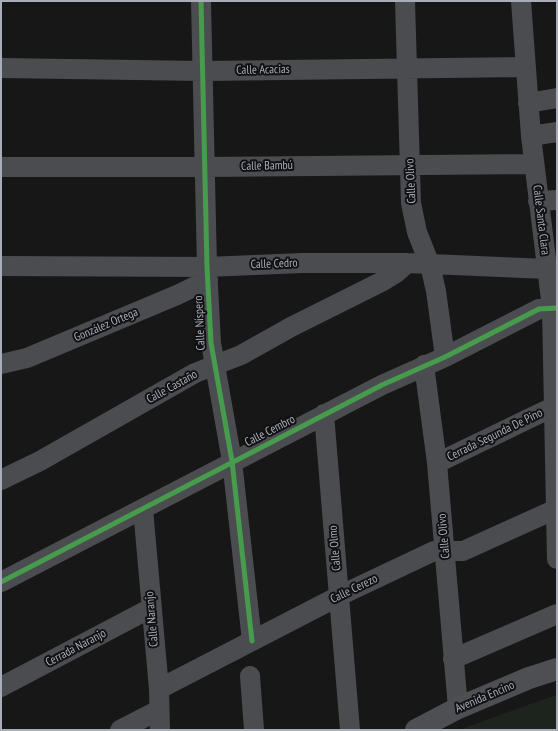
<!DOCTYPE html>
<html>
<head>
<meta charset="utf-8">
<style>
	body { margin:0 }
	#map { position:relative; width:558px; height:731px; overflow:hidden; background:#171717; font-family:"PT Sans Narrow",sans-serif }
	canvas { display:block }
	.frame { position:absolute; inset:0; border:2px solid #a8adb8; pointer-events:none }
</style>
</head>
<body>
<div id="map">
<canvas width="558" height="731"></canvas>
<div class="frame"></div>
</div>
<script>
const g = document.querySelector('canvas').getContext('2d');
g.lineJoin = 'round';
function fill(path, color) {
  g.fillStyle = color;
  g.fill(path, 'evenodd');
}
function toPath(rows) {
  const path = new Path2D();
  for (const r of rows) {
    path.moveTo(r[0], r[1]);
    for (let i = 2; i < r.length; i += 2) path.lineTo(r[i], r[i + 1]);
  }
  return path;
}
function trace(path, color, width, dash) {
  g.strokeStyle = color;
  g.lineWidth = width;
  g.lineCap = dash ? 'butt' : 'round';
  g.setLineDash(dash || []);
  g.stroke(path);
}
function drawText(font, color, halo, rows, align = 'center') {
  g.font = font + ' "PT Sans Narrow",sans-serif';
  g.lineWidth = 4;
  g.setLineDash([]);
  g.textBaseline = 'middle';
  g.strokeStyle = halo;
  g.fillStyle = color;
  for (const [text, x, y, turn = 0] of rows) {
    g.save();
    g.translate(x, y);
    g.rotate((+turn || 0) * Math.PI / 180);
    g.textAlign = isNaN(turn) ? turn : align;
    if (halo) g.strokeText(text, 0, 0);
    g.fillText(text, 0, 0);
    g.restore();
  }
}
const green = toPath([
	[556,695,557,730,459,730,505,713]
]);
const minor = toPath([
	[201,1,207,267,211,343,232,461,252,641],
	[405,1,411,203,417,232,430,265,436,291,445,357],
	[521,1,531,136,552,308,557,559],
	[1,68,203,71,525,67],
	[528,103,557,98],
	[531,136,557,132],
	[1,167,205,167,534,164],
	[538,201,557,200],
	[1,266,207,267,302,263,407,263,547,269],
	[1,364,27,358,177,295,208,280],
	[424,365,437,463,458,708],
	[324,414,350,730],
	[437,463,553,407],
	[1,480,40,461,195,373,241,355,291,327,383,281,396,273,407,263],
	[143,509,159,689,160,730],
	[1,582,382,385,445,357,539,309,557,308],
	[453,659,557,614],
	[250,676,254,730],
	[1,687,151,608],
	[159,689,339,596,434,551,463,551,556,509],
	[120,730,159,710]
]);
const major = toPath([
	[416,730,458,708,529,678,557,669]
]);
const cycleway = toPath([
	[201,1,207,267,211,343,232,461,252,641],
	[1,582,382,385,445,357,539,309,557,308]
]);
const streetNames = [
	["Calle Acacias",263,70,-1],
	["Calle Bambú",267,166,-1],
	["Calle Olivo",411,181,-93],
	["Calle Santa Clara",541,220,83],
	["Calle Cedro",274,264,-2],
	["Calle Níspero",200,323,-93],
	["González Ortega",106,325,-23],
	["Calle Castaño",172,387,-29],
	["Calle Cembro",270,431,-27],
	["Cerrada Segunda De Pino",495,435,-26],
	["Calle Olivo",444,536,-95],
	["Calle Olmo",335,548,-95],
	["Calle Cerezo",354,589,-26],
	["Calle Naranjo",152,619,-95],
	["Cerrada Naranjo",76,648,-28],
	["Avenida Encino",485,697,-23]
];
fill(green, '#1d241e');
trace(minor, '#4b4c50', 20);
trace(major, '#4d4f52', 22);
trace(cycleway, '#469c4c', 5);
drawText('12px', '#a8adb8', '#111113', streetNames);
</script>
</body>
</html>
